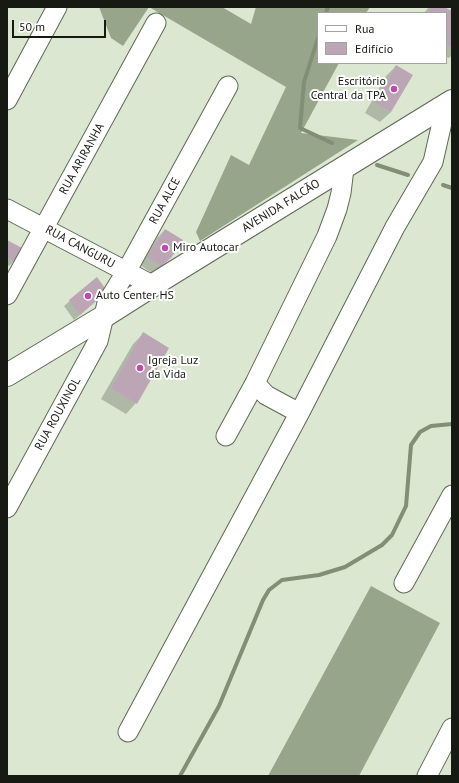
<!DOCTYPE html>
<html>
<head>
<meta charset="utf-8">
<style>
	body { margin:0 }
	#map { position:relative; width:459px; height:783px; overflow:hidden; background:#dbe7d1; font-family:"PT Sans",sans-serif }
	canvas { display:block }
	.frame { position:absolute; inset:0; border:8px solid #161a12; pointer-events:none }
	.legend { position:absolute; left:317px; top:12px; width:130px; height:52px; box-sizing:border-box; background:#fff; border:1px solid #a2a3a0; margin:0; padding:5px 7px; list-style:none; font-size:12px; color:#161a12 }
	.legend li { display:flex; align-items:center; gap:8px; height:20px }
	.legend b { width:20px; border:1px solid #a2a3a0 }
	.scale { position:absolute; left:12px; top:20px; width:94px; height:18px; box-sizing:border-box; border:2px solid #161a12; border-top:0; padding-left:5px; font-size:12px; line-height:14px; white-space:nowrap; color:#161a12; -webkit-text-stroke:3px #fff; paint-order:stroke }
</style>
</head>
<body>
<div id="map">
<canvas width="459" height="783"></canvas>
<div class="frame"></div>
<ul class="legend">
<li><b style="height:5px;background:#fff"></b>Rua</li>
<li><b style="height:11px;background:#bca6b6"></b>Edifício</li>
</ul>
<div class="scale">50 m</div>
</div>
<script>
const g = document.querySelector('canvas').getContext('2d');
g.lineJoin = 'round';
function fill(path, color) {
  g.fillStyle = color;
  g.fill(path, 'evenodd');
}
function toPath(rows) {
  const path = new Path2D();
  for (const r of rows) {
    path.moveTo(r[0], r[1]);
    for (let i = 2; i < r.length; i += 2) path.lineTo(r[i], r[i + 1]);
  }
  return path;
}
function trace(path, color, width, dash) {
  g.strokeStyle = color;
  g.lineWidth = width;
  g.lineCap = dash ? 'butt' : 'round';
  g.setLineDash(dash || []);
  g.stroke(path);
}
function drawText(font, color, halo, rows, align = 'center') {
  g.font = font + ' "PT Sans",sans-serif';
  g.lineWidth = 4;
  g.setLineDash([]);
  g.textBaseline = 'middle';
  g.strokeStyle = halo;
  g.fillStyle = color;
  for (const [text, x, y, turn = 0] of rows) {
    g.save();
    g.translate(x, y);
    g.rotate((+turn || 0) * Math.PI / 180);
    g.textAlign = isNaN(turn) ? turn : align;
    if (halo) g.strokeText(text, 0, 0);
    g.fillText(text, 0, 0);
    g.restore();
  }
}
const forest = toPath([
	[99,7,222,7,251,24,256,7,370,7,366,13,318,13,318,63,339,63,301,133,358,140,200,241,196,232,231,155,249,165,286,87,149,7,123,46,111,38],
	[371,586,440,623,359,776,268,776]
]);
const shadow = toPath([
	[429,7,442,7,449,11,452,8,452,55,449,58,446,57,446,13,424,13],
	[396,66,391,112,380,122,365,113,386,76],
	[165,230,170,258,162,266,152,273,140,265,157,238],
	[7,241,15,260,9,266,7,264],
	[96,278,101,297,74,320,64,306],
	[143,334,136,403,126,414,101,399,133,344]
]);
const stream = toPath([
	[326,13,328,7],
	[318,38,304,82,300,128,332,143],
	[377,165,408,175],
	[443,185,452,188],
	[180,776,219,706,263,600,269,590,282,580,319,575,345,567,382,545,392,535,406,506,411,445,420,432,431,426,452,424]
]);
const building = toPath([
	[431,7,444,7,452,11,452,48,446,45,446,13,428,13],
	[396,65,413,75,391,112,374,102],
	[165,229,183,240,171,258,161,266,147,257],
	[7,240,22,248,15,261,7,257],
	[97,277,107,291,80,315,69,300],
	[143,332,169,348,137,404,111,388]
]);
const minor = toPath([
	[7,100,57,7],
	[7,209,152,285],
	[7,295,156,23],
	[255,383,266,395,290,408,300,412,395,227,433,162,446,105],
	[226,436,255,383,327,236,337,209,341,193,344,168],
	[7,508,98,341,107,303,126,272,228,86],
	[404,583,452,495],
	[128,732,300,412],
	[427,776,452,728]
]);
const major = toPath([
	[7,375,103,317,166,277,452,101]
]);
const markers = [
	[394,89,4,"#be4da9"],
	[165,248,4,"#be4da9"],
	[88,296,4,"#be4da9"],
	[140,368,4,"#be4da9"]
];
const poiNames = [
	["Escritório",386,82,"right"],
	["Central da TPA",386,96,"right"],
	["Miro Autocar",173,248],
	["Auto Center HS",96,296],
	["Igreja Luz",148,361],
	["da Vida",148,375]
];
const streetNames = [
	["RUA ARIRANHA",82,159,-61],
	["RUA ALCE",165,201,-61],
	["AVENIDA FALCÃO",281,206,-32],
	["RUA CANGURU",80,247,28],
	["RUA ROUXINOL",58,414,-61]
];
fill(forest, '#97a68b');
fill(shadow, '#0003');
trace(stream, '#808f75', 4);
fill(building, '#bca6b6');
trace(minor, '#5e6955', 21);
trace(major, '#5e6955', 24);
trace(minor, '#fff', 19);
trace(major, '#fff', 22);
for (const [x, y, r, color] of markers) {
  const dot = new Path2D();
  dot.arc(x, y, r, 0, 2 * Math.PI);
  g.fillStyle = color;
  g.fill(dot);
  trace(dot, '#fff', 1.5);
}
drawText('12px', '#161a12', '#fff', poiNames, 'left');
drawText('12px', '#161a12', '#fff', streetNames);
</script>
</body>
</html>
